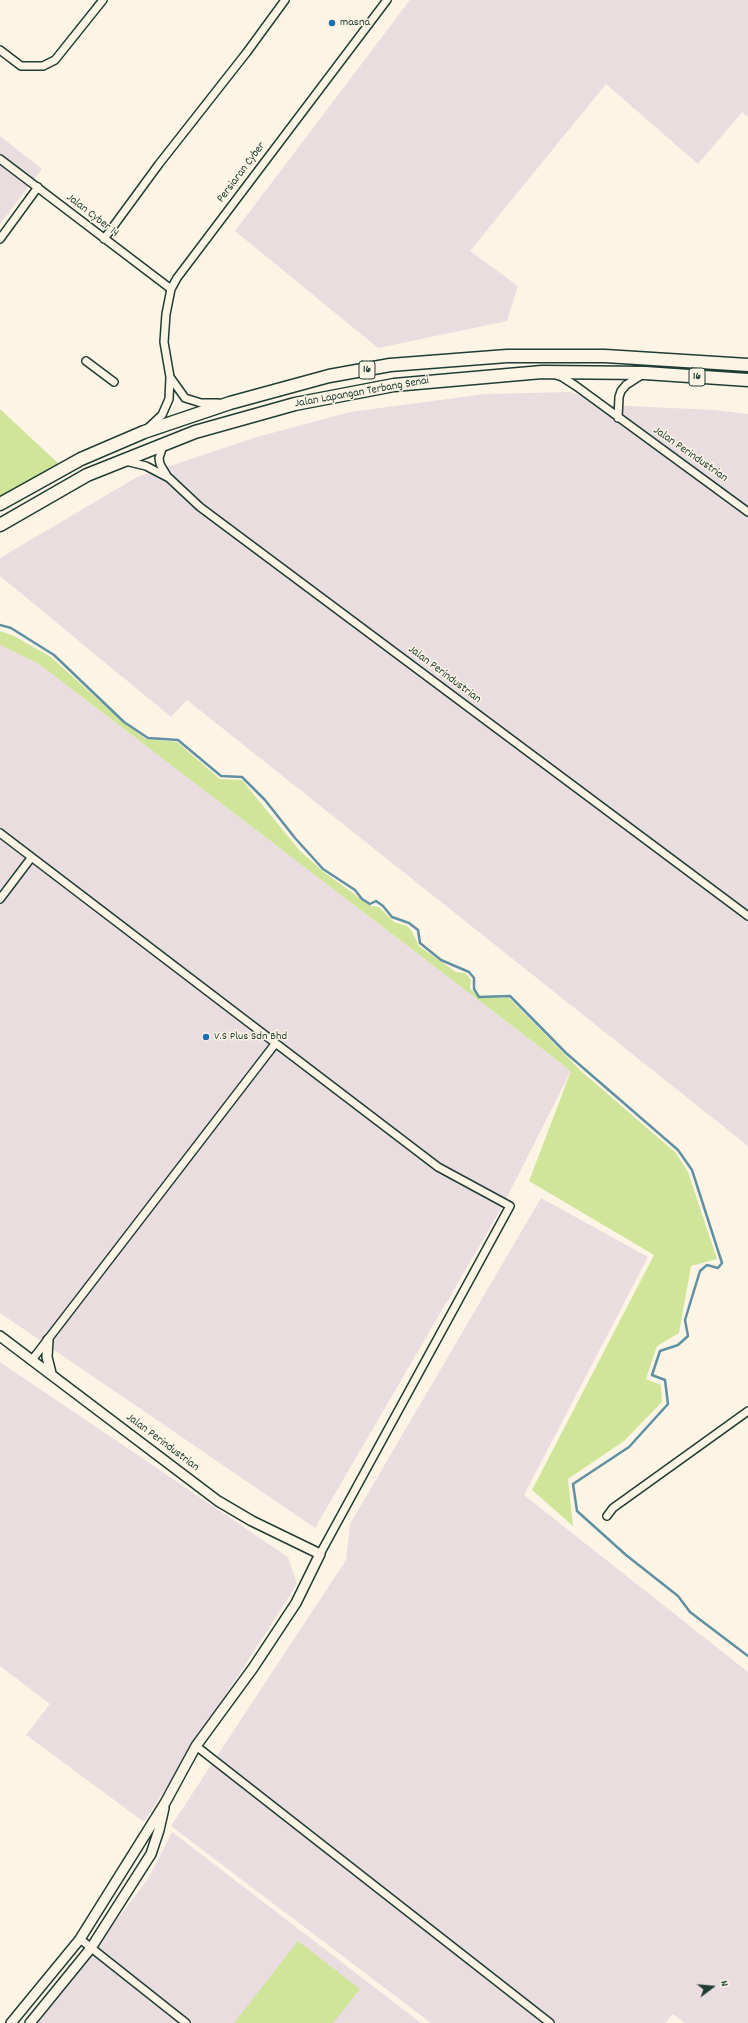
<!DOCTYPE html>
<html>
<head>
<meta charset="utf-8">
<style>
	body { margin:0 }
	#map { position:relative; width:748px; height:2023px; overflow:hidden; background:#fcf5e5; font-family:Dekko,sans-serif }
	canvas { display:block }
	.north { position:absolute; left:692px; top:1967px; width:40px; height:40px; -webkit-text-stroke:3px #fcf5e5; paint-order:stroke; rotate:74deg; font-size:11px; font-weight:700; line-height:16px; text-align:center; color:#1f3d34 }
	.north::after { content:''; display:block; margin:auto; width:14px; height:18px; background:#1f3d34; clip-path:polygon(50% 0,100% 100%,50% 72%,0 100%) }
</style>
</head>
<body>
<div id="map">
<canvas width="748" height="2023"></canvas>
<div class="north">N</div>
</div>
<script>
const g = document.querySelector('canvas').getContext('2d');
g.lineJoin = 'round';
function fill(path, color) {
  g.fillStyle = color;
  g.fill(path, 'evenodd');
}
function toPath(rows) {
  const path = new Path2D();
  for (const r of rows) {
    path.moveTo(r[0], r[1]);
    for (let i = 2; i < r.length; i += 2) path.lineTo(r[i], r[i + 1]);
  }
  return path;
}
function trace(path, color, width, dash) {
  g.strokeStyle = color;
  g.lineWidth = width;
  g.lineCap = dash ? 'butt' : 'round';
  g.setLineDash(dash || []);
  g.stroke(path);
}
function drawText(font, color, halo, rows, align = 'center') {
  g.font = font + ' Dekko,sans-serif';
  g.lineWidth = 3;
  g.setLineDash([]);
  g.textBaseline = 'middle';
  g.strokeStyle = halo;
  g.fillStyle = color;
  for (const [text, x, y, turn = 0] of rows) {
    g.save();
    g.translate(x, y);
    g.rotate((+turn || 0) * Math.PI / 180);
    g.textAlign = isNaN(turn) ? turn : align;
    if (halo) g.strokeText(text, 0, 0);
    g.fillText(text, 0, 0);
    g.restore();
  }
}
const built = toPath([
	[410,0,748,0,748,117,742,112,698,164,606,84,470,251,518,286,507,321,378,348,235,231],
	[0,136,42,169,0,224],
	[570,392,609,405,713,410,748,414,748,1146,187,700,171,717,0,576,0,558,137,477,257,437,350,412,485,394],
	[0,645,39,664,571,1071,502,1207,315,1528,0,1313],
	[541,1198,648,1257,524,1495,748,1672,748,2023,685,2023,673,2014,665,2023,431,2023,171,1826,346,1560,350,1524],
	[0,1362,288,1557,297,1584,144,1822,26,1735,50,1704,0,1666],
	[172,1832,421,2023,38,2023,148,1879]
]);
const green = toPath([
	[0,409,60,465,0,497],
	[0,631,14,636,51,657,124,723,146,739,177,742,220,779,242,780,300,851,325,873,371,906,379,907,394,922,407,926,411,930,419,946,456,972,465,973,469,977,471,981,470,988,478,997,509,998,581,1071,676,1153,688,1172,717,1259,691,1266,679,1333,657,1346,646,1379,661,1385,662,1402,624,1441,568,1479,573,1526,532,1490,654,1255,529,1181,571,1071,39,664,0,645],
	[298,1941,360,1989,333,2023,234,2023]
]);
const stream = toPath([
	[0,625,11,628,54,655,124,722,148,738,178,740,221,776,242,777,265,800,295,838,323,869,355,890,362,899,370,904,376,901,383,906,392,917,409,923,418,930,420,943,441,960,469,972,474,978,474,989,479,997,510,996,566,1053,678,1150,692,1170,722,1263,718,1268,707,1265,700,1271,685,1320,688,1336,678,1345,660,1351,652,1375,665,1380,668,1404,629,1447,573,1484,577,1511,626,1555,678,1596,690,1612,748,1656]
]);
const street = toPath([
	[0,50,21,66,43,66,55,60,103,0],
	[0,159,171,289],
	[0,239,38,187],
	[104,239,159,164,247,52,285,0],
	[86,361,114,382],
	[556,375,562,377,576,386,748,512],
	[170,377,185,398,201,403,218,403],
	[618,418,619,397,621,391,626,385,643,374],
	[148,428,162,415,169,399,170,377,164,342,166,314,171,289,177,278,387,0],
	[163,446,159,458,160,464,167,476],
	[125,461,146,466,169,478,200,507,748,916],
	[0,833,438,1167,510,1206,320,1554],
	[0,899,31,858],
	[32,1360,275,1044],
	[607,1516,613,1508,748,1411],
	[196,1746,550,2023],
	[80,1939,186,2023]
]);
const secondary = toPath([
	[0,1336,218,1501,252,1521,320,1554,296,1603,253,1668,196,1746,165,1803,80,1939,11,2023],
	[48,1340,47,1357,51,1373],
	[30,2023,91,1948,151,1854,159,1830,164,1808]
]);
const highway = toPath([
	[0,504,81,459,144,432,230,403,329,376,390,365,507,356,605,356,748,365],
	[0,525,87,475,195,432,295,404,394,385,542,372,645,373,748,380]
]);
const markers = [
	[332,23,4,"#1f6fb2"],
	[206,1037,4,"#1f6fb2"]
];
const shields = [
	[367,370,16],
	[697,377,16]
];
const shieldNames = [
	["16",367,370],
	["16",697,377]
];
const poiNames = [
	["masna",340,23],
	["V.S Plus Sdn Bhd",214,1037]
];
const streetNames = [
	["Persiaran Cyber",242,173,-53],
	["Jalan Cyber 14",92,216,38],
	["Jalan Lapangan Terbang Senai",362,393,-10],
	["Jalan Perindustrian",690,455,35],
	["Jalan Perindustrian",444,675,37],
	["Jalan Perindustrian",162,1443,37]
];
fill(built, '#e9dde0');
fill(green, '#d0e59a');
trace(stream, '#6090a2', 2.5);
trace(street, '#1f3d34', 10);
trace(secondary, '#1f3d34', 12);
trace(highway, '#1f3d34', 15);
trace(street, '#fcf5e5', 7);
trace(secondary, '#fcf5e5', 9);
trace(highway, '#fcf5e5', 12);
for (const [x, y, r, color] of markers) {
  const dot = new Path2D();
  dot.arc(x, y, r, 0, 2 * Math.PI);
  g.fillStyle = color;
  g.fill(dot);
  trace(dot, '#fcf5e5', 1.5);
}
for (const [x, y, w] of shields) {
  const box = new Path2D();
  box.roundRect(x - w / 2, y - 9, w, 18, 3);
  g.fillStyle = '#fcf5e5';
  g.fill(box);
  trace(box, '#1f3d34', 1);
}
drawText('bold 11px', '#1f3d34', null, shieldNames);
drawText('12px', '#1f3d34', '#fcf5e5', poiNames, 'left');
drawText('12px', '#1f3d34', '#fcf5e5', streetNames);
</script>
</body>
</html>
